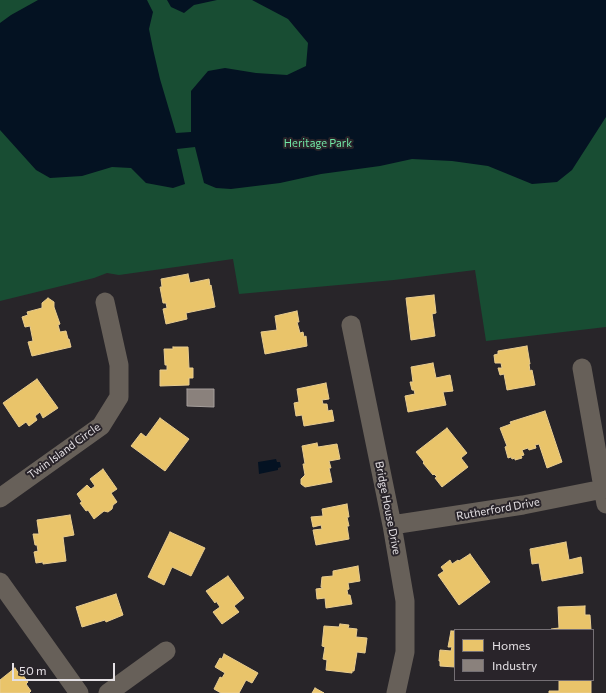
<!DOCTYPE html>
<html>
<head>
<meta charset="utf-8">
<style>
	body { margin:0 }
	#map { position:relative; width:606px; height:693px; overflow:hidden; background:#282529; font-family:Commissioner,sans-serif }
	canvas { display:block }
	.legend { position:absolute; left:454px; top:629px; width:140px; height:52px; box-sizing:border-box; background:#29242a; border:1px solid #746f74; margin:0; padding:5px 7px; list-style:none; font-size:12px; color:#e4e0e4 }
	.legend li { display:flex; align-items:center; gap:8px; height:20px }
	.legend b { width:20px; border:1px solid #746f74 }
	.scale { position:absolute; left:12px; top:663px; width:103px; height:18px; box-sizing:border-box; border:2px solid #e4e0e4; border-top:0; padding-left:5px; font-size:12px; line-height:14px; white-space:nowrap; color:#e4e0e4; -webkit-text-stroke:3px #29242a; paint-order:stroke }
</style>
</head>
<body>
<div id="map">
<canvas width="606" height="693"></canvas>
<ul class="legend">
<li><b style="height:11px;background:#e9c46a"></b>Homes</li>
<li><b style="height:11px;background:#8a817c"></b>Industry</li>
</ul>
<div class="scale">50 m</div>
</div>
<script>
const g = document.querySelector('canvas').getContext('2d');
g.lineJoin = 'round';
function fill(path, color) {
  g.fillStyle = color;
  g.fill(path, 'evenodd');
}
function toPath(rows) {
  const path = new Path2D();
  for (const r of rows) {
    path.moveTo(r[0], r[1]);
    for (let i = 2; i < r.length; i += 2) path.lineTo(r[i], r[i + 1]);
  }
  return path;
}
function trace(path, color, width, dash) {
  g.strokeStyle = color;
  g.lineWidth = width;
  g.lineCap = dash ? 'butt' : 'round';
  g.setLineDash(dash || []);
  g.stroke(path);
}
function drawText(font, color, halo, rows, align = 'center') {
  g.font = font + ' Commissioner,sans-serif';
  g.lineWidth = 4;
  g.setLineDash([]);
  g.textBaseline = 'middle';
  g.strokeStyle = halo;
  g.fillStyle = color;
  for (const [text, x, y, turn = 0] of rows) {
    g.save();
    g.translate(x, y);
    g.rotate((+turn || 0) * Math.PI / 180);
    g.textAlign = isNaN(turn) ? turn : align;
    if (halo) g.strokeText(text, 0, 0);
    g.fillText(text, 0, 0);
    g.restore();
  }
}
const green = toPath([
	[0,0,606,0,606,327,486,341,475,270,394,280,239,294,233,259,119,275,107,273,94,278,0,301]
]);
const water = toPath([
	[38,0,147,0,153,12,149,29,153,49,160,79,176,133,191,132,191,91,208,71,225,68,256,73,287,75,306,66,308,43,288,19,252,0,606,0,606,117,572,170,557,182,532,184,488,166,452,161,412,159,380,166,321,174,280,183,231,189,216,188,204,183,195,147,177,149,185,184,173,188,146,183,131,168,112,167,82,176,50,178,36,170,0,130,0,23,11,15],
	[167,0,217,0,194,5,184,13,171,7],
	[276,459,277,462,280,462,281,467,278,468,278,470,259,474,258,462]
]);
const homes = toPath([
	[188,274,190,283,209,279,210,286,211,285,215,307,186,313,187,319,166,324,163,309,167,308,166,303,163,303,160,287,162,287,161,279,188,274],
	[434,295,436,313,432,314,435,336,411,340,406,298,434,295],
	[48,298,54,302,54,307,60,324,58,325,60,332,66,331,68,339,69,339,71,347,32,356,28,342,33,341,30,326,25,327,22,317,28,315,27,312,42,308,42,303,48,298],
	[297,311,299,322,297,322,300,333,303,332,304,337,306,336,307,346,265,354,261,332,277,330,275,316,297,311],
	[527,346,530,364,529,364,530,371,532,370,535,385,507,390,504,374,500,375,498,368,502,368,501,363,495,363,494,355,498,354,498,351,527,346],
	[173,347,188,347,189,368,193,368,193,378,189,378,189,385,160,386,160,370,167,370,167,365,165,365,164,349,173,349,173,347],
	[433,363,436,378,450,375,453,391,443,392,446,405,408,412,405,396,415,394,414,390,412,390,410,382,413,382,411,367,433,363],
	[37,379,58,408,43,418,40,412,35,416,37,420,29,426,26,422,19,427,3,403,37,379],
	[326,383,329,399,322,400,323,404,327,404,328,411,332,410,334,421,304,426,302,415,296,416,294,403,299,402,297,389,326,383],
	[545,411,562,462,547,468,539,444,535,445,536,448,529,450,528,448,522,450,524,455,521,456,522,458,515,460,515,458,512,459,511,457,508,458,505,447,507,446,500,428,511,424,510,422,545,411],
	[160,418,189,439,165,471,131,446,141,433,146,437,160,418],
	[447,428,467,453,461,458,468,467,442,487,435,478,437,477,434,474,433,475,423,463,424,462,416,452,447,428],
	[317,443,318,447,337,444,340,459,329,461,331,468,329,468,332,482,305,487,301,484,301,479,305,475,303,464,305,464,302,446,317,443],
	[103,469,117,489,111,493,117,502,113,505,112,509,108,512,104,511,94,519,88,510,86,511,80,503,82,502,77,494,87,485,91,489,95,486,90,479,103,469],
	[347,504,349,517,347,517,349,526,347,526,349,539,316,545,313,530,322,529,321,525,313,527,311,517,323,516,322,509,347,504],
	[70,515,74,535,63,537,66,561,43,564,43,562,36,563,34,552,38,551,37,545,35,545,33,534,39,534,37,520,70,515],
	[170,532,205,548,191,576,172,567,164,585,148,577,170,532],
	[566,542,569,560,581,557,583,573,542,581,539,563,532,564,530,549,566,542],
	[470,554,490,582,459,605,438,575,444,571,441,567,450,560,452,564,458,560,459,561,470,554],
	[358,566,360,581,348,583,349,589,347,590,348,595,350,595,352,604,326,608,325,598,317,599,316,589,323,588,321,587,322,577,333,576,333,571,358,566],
	[228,576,244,598,234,606,239,612,222,624,213,612,220,607,216,601,215,603,206,591,228,576],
	[116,594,123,615,106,622,105,620,82,627,76,607,116,594],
	[585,606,585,615,590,615,591,630,552,630,551,629,559,628,558,607,585,606],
	[340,624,349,625,348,628,357,629,356,637,367,638,365,653,357,652,354,671,352,671,352,673,326,670,327,660,323,659,325,647,322,646,324,626,339,627,340,624],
	[451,631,455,631,455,667,440,666,440,661,439,661,440,650,451,651,452,647,448,647,451,631],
	[224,654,258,673,252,683,246,680,239,693,221,693,214,689,220,677,222,678,225,673,215,667,220,658,222,659,224,654],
	[15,668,20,675,22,674,28,682,26,684,31,691,29,693,0,693,0,680,15,668],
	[559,680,591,680,591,693,549,693,549,691,559,691,559,680],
	[315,688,324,693,312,693,315,688]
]);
const industry = toPath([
	[187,389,214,389,214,407,187,406,187,389]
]);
const minor = toPath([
	[351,325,392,525,405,601,405,652,396,693],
	[582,368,606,504],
	[0,498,101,426,119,397,119,365,105,302],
	[392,525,523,505,603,489],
	[0,582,79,693],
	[108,693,166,651]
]);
const parkNames = [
	["Heritage Park",318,143]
];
const streetNames = [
	["Twin Island Circle",64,451,-36],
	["Bridge House Drive",388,508,79],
	["Rutherford Drive",498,509,-10]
];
fill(green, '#184d33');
fill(water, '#041222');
fill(homes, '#e9c46a');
trace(homes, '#e8cc8f', 1);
fill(industry, '#8a817c');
trace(industry, '#a59e9b', 1);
trace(minor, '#676059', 19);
drawText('11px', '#71e6a5', '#29242a', parkNames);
drawText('11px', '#e4e0e4', '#29242a', streetNames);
</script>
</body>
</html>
